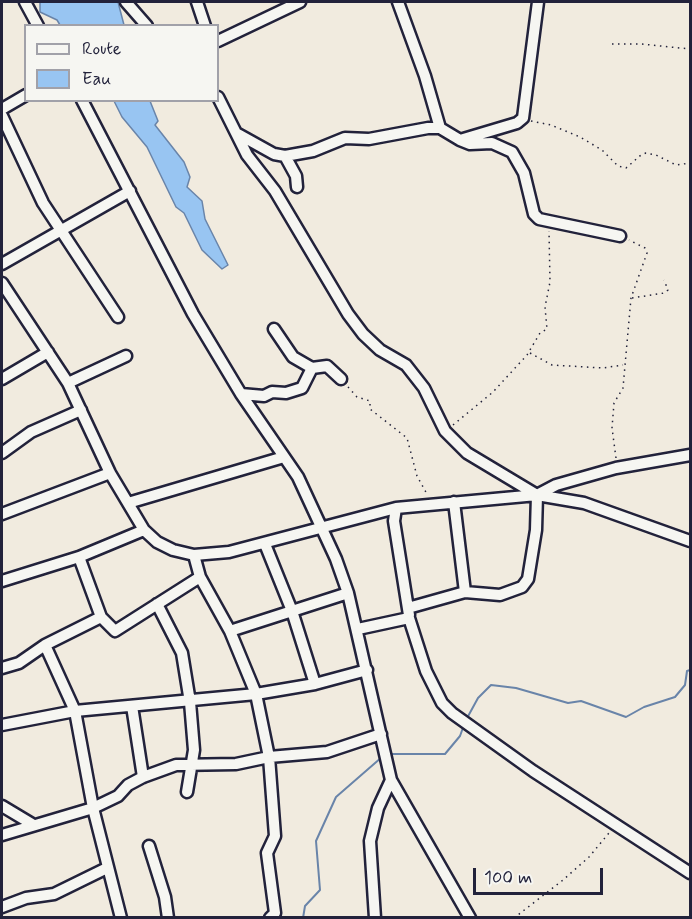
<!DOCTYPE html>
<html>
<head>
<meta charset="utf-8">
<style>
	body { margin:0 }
	#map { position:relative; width:692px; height:919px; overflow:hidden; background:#f1ebdf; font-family:Mynerve,sans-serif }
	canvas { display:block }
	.frame { position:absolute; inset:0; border:3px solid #22223b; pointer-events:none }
	.legend { position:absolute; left:24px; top:24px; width:195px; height:78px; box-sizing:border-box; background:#f6f6f2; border:2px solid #a1a1a9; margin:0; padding:8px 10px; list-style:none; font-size:18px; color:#22223b }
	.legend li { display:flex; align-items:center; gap:12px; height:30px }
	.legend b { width:30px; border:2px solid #a1a1a9 }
	.scale { position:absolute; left:473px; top:868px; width:130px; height:27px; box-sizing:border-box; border:3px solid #22223b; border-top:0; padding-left:8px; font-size:18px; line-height:21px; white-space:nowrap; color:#22223b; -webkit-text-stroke:4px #f6f6f2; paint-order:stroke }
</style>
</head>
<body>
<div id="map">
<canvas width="692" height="919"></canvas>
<div class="frame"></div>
<ul class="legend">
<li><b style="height:8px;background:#f6f6f2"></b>Route</li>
<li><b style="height:16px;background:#98c5f2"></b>Eau</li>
</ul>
<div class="scale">100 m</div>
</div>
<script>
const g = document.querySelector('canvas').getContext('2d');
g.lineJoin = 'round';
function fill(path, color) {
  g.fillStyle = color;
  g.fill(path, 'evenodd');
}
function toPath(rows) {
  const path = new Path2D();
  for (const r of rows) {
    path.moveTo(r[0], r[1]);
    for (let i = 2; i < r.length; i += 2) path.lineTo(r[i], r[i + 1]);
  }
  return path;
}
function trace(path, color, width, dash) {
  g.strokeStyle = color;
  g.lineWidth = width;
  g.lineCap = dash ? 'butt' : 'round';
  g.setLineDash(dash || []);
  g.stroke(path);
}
const water = toPath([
	[40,2,118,2,124,25,60,25,57,20,40,12,40,2],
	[114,101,150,101,158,121,155,125,184,162,190,177,187,187,202,201,205,219,228,265,222,269,202,250,184,213,176,207,147,147,122,117,114,101]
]);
const stream = toPath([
	[466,720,478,698,491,685,516,688,568,703,581,701,626,717,644,707,675,697,685,685,687,671,690,670],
	[390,754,445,754,460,736,464,725],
	[303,918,305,906,320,890,316,841,336,797,382,757]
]);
const path = toPath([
	[612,44,641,44,690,49],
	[531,121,551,125,580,137,602,150,618,166,626,168,641,155,646,153,656,155,676,165,690,163],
	[632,298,664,293,668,290,664,280],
	[530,353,552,365,603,368,623,365],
	[348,387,357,397,370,401,370,409,407,438,417,476,427,494],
	[453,425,493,392,527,355,540,333,547,329,545,307,550,282,549,231],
	[616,458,612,428,614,403,623,388,631,298,647,253,645,248,629,240],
	[514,918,563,880,589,857,609,833]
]);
const minor = toPath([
	[25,2,38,26],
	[126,2,147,26],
	[197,2,205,26],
	[398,2,425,76,440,128],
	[218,41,300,2],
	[218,97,247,155,275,191,348,314,363,334,380,350,406,365,424,388,445,431,467,453,537,495],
	[82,100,193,314,241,394,298,477,336,559,348,593,391,780,470,918],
	[2,109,26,95],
	[2,116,43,203,118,317],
	[238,134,274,154,285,156,313,151,345,138,369,139,428,128,440,128,460,140,470,144,492,143,512,152,524,173,534,214,539,219,620,236],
	[460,140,517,123,523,118,538,2],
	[285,156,296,176,297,187],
	[2,264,130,191],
	[2,283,68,383,110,473,144,530,157,542,173,550,194,555,229,552,396,508,537,495,584,503,690,541],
	[274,329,293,357,312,368,327,366,341,379],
	[2,379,48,352],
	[68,383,126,356],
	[241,394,264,396,272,392,286,393,302,388,312,368],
	[2,453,31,432,81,410],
	[537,495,556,485,616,468,690,455],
	[454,502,465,592],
	[128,503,284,457],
	[396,508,394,521,409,615],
	[2,514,110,473],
	[265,544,292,611,315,684],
	[194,555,200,577,230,631,256,694,269,757,275,836,267,853,275,913,270,918],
	[79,557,101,617,115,631,200,577],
	[2,581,79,557,144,530],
	[157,604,182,653,190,702,194,750,187,792],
	[408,608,465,592,500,595,522,587,528,579,536,530,537,495],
	[358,629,409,618,426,671,442,703,452,713,533,771,690,873],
	[230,631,348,593],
	[45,645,75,711,93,808,121,918],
	[2,668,19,663,45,645,101,617],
	[132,706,143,777],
	[2,725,75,711,256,694,315,684,367,670],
	[2,806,32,824],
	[2,835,93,808,118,796,128,785,143,777,176,765,236,764,269,757,327,752,381,734],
	[149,846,165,897,168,918],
	[2,907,26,898,54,894,107,868],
	[375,918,370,841,378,808,391,780]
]);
fill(water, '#98c5f2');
trace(water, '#6984a9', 1.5);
trace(stream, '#6984a9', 2);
trace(minor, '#22223b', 15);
trace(path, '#22223b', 1.5, [1.5, 4.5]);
trace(minor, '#f6f6f2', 10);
</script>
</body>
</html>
